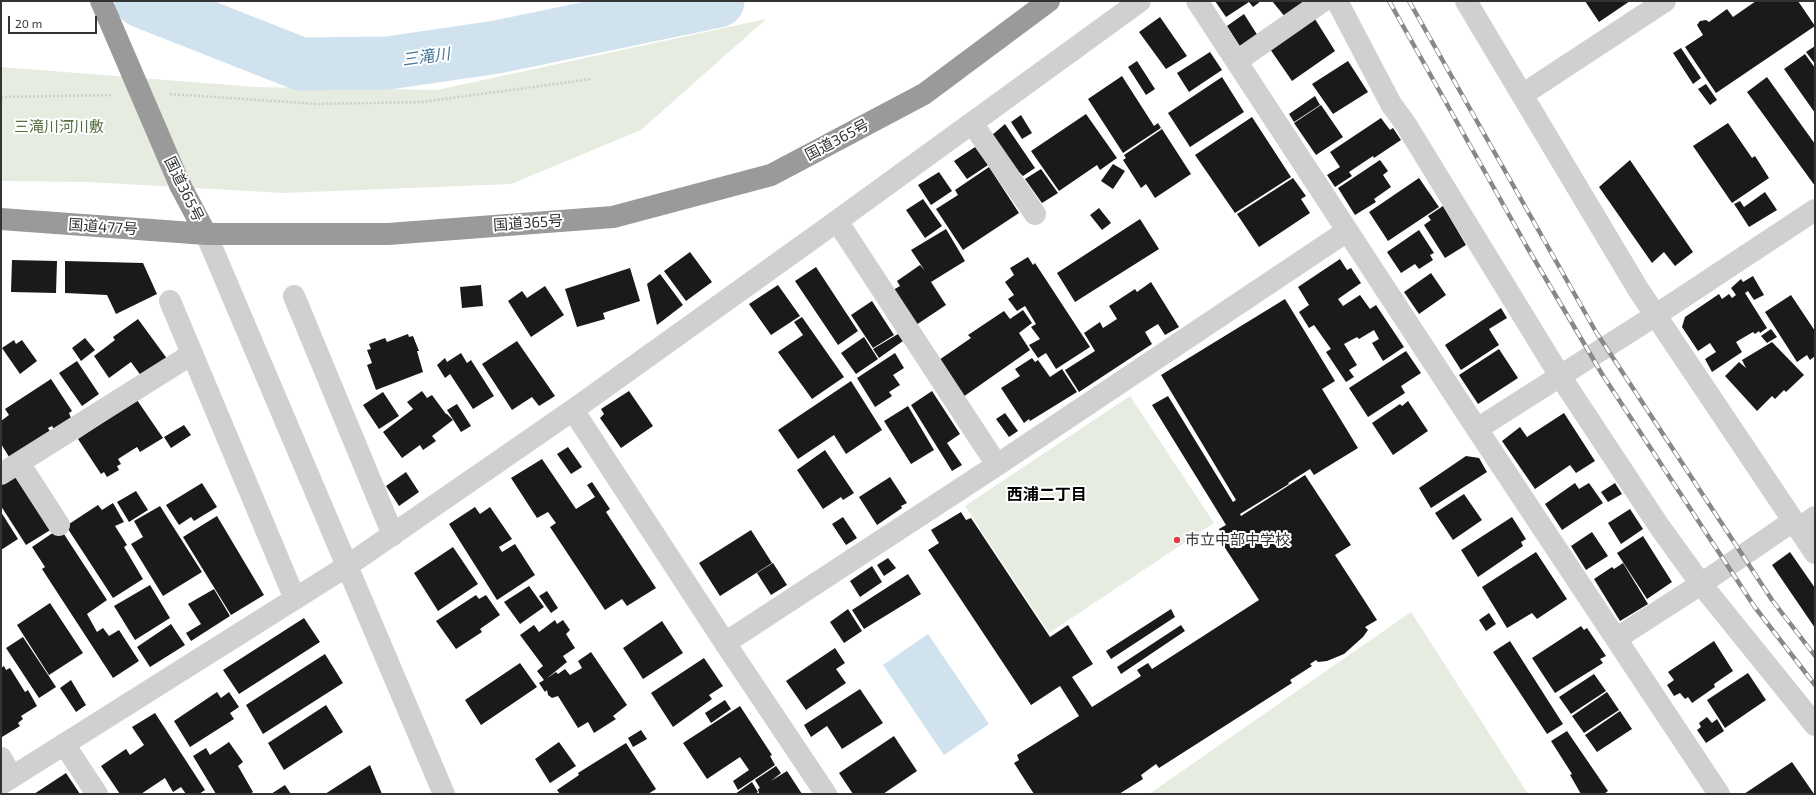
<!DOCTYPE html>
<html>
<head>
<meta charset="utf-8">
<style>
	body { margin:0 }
	#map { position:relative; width:1816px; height:795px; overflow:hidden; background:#fff; font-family:"Exo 2",sans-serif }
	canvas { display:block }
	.frame { position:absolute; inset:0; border:2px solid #333; pointer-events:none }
	.scale { position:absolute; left:8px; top:16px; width:89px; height:18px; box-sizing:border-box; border:2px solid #333; border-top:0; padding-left:5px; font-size:12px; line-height:14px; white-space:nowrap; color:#333; -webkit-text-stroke:3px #fff; paint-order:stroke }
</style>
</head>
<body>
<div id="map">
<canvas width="1816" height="795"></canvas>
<div class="frame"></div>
<div class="scale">20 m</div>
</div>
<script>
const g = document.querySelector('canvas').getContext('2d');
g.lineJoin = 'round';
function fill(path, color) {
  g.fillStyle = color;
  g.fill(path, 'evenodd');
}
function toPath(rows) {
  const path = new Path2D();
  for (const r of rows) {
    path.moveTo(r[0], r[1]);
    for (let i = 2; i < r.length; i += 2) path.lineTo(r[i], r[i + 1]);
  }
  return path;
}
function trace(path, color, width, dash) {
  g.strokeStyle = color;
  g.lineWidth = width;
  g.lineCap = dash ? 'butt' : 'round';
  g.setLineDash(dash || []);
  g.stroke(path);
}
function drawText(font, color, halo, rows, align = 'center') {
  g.font = font + ' "Exo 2","Noto Sans JP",sans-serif';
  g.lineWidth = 4;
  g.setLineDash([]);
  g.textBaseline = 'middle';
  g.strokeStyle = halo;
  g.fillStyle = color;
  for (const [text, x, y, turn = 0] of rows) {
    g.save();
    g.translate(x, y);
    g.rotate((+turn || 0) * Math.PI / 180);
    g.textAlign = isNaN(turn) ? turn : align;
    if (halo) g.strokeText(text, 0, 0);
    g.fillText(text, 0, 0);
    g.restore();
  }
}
const green = toPath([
	[766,19,641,130,511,184,283,193,89,182,1,181,1,67,255,87,437,90],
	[1130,396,1214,523,1049,633,965,506],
	[1411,612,1528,794,1149,794]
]);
const water = toPath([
	[928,634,989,724,944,755,883,665]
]);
const river = toPath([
	[141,1,301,64,388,63,497,47,718,1]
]);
const building = toPath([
	[1215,1,1261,1,1253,7,1249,2,1226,17],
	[1272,1,1310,1,1286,18],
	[1585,1,1630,1,1599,22],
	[1756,1,1798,1,1815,26,1716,93,1685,47,1703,35,1697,25,1700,21,1706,20,1709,22,1727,9,1733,17],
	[1244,14,1258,36,1241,48,1227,26],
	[1160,17,1187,56,1166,69,1139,32],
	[1315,19,1335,51,1292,81,1270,49],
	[1815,46,1815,64,1806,52],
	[1681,48,1701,78,1693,84,1673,53],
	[1210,52,1222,70,1189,92,1177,73],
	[1805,54,1815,68,1815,113,1784,69],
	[1137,61,1155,89,1146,95,1128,67],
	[1348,61,1368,92,1333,114,1312,84],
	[1122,76,1154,126,1158,123,1161,128,1123,153,1088,99],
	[1222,77,1244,112,1190,147,1168,113],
	[1767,77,1815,144,1815,186,1747,92],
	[1706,84,1717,100,1710,105,1698,89],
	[1315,96,1320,105,1294,122,1289,114],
	[1321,105,1343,137,1316,155,1294,123],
	[1086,114,1117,158,1100,170,1097,165,1059,191,1031,151],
	[1021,115,1032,133,1022,139,1011,122],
	[1252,117,1291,177,1235,213,1195,155],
	[1381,118,1390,130,1393,128,1401,140,1374,158,1373,156,1349,172,1352,176,1335,187,1327,175,1340,167,1330,152],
	[1728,123,1752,158,1755,156,1769,178,1732,203,1693,146],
	[1005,124,1035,168,1023,176,1020,173,1018,174,991,136],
	[1162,129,1191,174,1155,198,1146,184,1141,188,1123,160,1126,158,1124,155],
	[975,147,988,165,967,179,954,161],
	[1380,160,1388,171,1383,175,1391,187,1374,199,1376,202,1355,215,1338,188],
	[1630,160,1693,252,1675,266,1664,252,1652,263,1599,187],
	[1113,164,1125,171,1113,189,1101,181],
	[989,167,1019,213,963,250,936,209,958,195,955,190],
	[1041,169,1058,193,1042,203,1025,179],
	[939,172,952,191,931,205,918,185],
	[1293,178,1306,196,1301,199,1310,213,1259,247,1237,214],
	[1419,178,1439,207,1388,241,1369,212],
	[1765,192,1777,210,1749,227,1734,204,1740,201,1744,207],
	[923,199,942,226,925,238,906,210],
	[1443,206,1466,245,1445,258,1424,225,1431,220,1428,216],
	[1099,208,1111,223,1102,230,1090,215],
	[1140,219,1159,249,1075,302,1057,273],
	[946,229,965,261,931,282,946,305,916,325,893,290,900,286,897,281,920,265,925,271,911,250],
	[1419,230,1434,253,1430,255,1433,260,1419,269,1415,264,1401,273,1387,252],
	[690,252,712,282,686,301,664,271],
	[1028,257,1033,265,1035,263,1090,347,1056,369,1046,353,1038,358,1029,345,1040,339,1031,327,1036,324,1025,306,1017,311,1008,299,1014,295,1005,282,1014,275,1010,268],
	[1340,259,1347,270,1351,268,1361,283,1338,299,1343,306,1360,295,1370,309,1376,305,1404,347,1383,361,1372,343,1379,339,1374,330,1359,339,1357,337,1344,344,1357,365,1349,370,1354,377,1346,382,1326,352,1331,349,1314,325,1309,328,1299,312,1309,305,1298,287],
	[12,260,57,261,56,293,11,292],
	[65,261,143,263,157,294,116,314,107,295,65,293],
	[816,267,858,331,838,345,795,281],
	[630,268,640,301,603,313,605,319,577,327,565,289],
	[1431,273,1446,295,1419,314,1404,292],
	[660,274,683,305,657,325,647,284],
	[1753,276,1764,295,1754,300,1748,291,1745,293,1767,328,1760,333,1759,331,1755,334,1753,332,1736,342,1742,352,1712,372,1705,359,1716,352,1710,343,1698,351,1682,327,1685,317,1719,294,1722,299,1729,294,1732,298,1736,295,1731,288,1741,279,1743,282],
	[1151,282,1179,327,1165,335,1158,324,1145,332,1152,344,1079,392,1065,370,1095,351,1084,333,1100,322,1103,328,1117,319,1109,306,1135,289,1137,292],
	[481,285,483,306,462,308,460,287],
	[778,285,800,316,771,335,749,304],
	[545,286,564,315,531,337,508,301,522,291,527,298],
	[1791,295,1815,331,1815,356,1810,360,1807,355,1797,362,1765,312],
	[1285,299,1335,381,1322,389,1358,448,1314,475,1310,469,1288,483,1289,484,1240,514,1241,516,1305,475,1351,545,1335,555,1377,620,1365,627,1368,630,1363,637,1344,654,1327,661,1318,662,1316,660,1310,664,1312,666,1290,680,1292,683,1159,768,1156,764,1141,775,1143,779,1119,794,1034,794,1014,763,1019,760,1017,755,1079,716,1060,686,1031,705,928,550,939,543,931,530,961,512,966,520,971,518,1050,637,1068,625,1093,664,1072,677,1092,707,1141,676,1137,670,1148,663,1152,669,1259,600,1218,537,1222,535,1219,529,1226,525,1152,405,1168,396,1233,502,1236,500,1161,375],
	[872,301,894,335,873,348,851,315],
	[1501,308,1507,318,1489,329,1499,345,1461,370,1445,345],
	[1023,310,1032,323,1019,333,1030,350,963,397,939,360,971,338,968,335,1004,311,1010,319],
	[802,317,844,377,812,399,778,352,803,335,794,322],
	[138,319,168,360,142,377,131,362,109,378,94,356,115,340,113,337],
	[1771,329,1777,337,1767,343,1761,336],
	[408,334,409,337,413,336,419,351,417,351,423,372,376,390,367,365,372,363,367,350,371,349,369,344,385,338,387,342],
	[898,334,903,341,879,358,873,349],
	[864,337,878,359,856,374,841,353],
	[85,338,95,350,81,361,72,348],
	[14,340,16,344,22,340,37,361,20,374,2,348],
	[517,341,555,396,539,406,532,397,512,410,482,364],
	[1772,342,1804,375,1786,392,1784,390,1775,399,1772,396,1757,411,1725,376,1739,362,1746,368,1742,360],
	[1499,349,1518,378,1478,404,1459,375],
	[1406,351,1421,373,1401,386,1405,393,1368,417,1349,388],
	[461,353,467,363,471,360,494,396,473,409,450,374,445,378,437,365,445,358,447,362],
	[895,353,904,368,893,375,900,385,889,392,892,396,875,407,857,378],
	[1032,358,1035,362,1038,360,1050,377,1062,369,1077,392,1030,421,1029,419,1024,423,1001,388,1020,376,1015,369],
	[77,361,99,394,82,406,59,373],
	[51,379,72,411,69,413,71,418,54,429,52,426,48,428,52,435,11,460,1,444,1,421,9,415,5,409],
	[851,381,882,430,846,454,834,435,798,459,778,430],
	[422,391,427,398,432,395,446,414,447,414,453,420,432,436,436,441,423,450,420,445,402,458,383,432,413,409,407,402],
	[629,391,653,426,621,448,600,418,604,414,601,409],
	[932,391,960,434,947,443,962,465,952,471,911,405],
	[383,392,399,416,379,429,363,405],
	[137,400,163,438,140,452,137,447,118,459,121,464,117,466,119,470,107,477,104,472,101,474,78,439],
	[1408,401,1428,431,1393,455,1372,423,1400,404,1402,406],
	[457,404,471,426,461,432,447,410],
	[908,406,934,450,911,464,884,421],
	[1005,413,1018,431,1009,437,996,419],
	[1564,413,1595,461,1576,473,1570,465,1535,489,1502,441,1520,427,1527,437],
	[184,425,191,435,171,448,164,437],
	[568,447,582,467,571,474,557,454],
	[825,450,854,493,843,500,841,497,823,509,797,470],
	[1466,456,1479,458,1487,472,1431,508,1419,488],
	[542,459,576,509,595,497,587,485,592,482,610,509,606,512,656,588,627,606,622,599,605,610,550,527,556,523,548,512,537,518,511,478],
	[406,472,419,492,399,506,386,486],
	[16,473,52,529,26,545,1,506,1,482],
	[890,477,907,503,901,506,902,508,877,525,859,497],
	[202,483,217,507,194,521,191,517,179,525,166,505],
	[1575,483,1579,489,1589,483,1603,503,1562,530,1545,504],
	[1615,483,1622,494,1608,502,1601,492],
	[136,491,148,510,129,522,117,502],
	[1464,494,1482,520,1453,540,1435,513],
	[113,503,124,522,115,526,127,545,124,547,143,579,113,598,66,526,98,505,102,510],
	[160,506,202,572,163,596,131,544,143,537,134,521],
	[475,507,480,514,490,507,512,539,499,547,502,552,515,544,535,575,497,600,449,524],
	[1630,509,1643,529,1621,544,1608,523],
	[1,512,18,539,1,550],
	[217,516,264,595,231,615,183,537],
	[843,517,857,538,846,545,832,524],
	[1512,517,1526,539,1521,542,1523,546,1478,577,1461,550],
	[60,528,107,600,87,614,97,632,103,628,109,636,119,630,139,661,113,678,42,569,45,567,32,547],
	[751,530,772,563,720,596,699,563],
	[1592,532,1608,556,1586,570,1571,546],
	[1643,536,1672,582,1647,599,1617,553],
	[453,547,478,584,438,611,414,573],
	[1536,552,1567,599,1537,619,1532,613,1507,628,1482,587],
	[1790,552,1815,588,1815,628,1772,565],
	[888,558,896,568,884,576,877,565],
	[773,563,787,585,771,595,757,573],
	[1623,563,1648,604,1620,621,1594,579,1612,567,1614,569],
	[872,566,882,582,860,597,850,581],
	[908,574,921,594,864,629,852,610],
	[150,585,170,618,135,640,114,606],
	[529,586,544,607,520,624,504,602],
	[214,589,230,616,191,641,186,633,201,624,188,604],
	[547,591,558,608,551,613,539,596],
	[476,595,479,599,486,595,500,615,480,629,482,632,456,649,436,621],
	[50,603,83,653,49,675,17,625],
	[848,609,862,631,844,643,830,622],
	[1171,609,1175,617,1111,659,1106,651],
	[1489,613,1496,624,1486,631,1479,620],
	[304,618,320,642,239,694,223,670],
	[555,620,557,624,563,620,570,630,566,634,575,648,563,656,567,662,546,679,556,672,558,674,565,669,570,675,582,668,578,661,591,652,627,705,613,716,616,719,594,733,588,722,578,728,558,696,552,698,548,695,547,690,545,692,539,683,544,680,537,671,543,666,520,635,534,625,539,632],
	[662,621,683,653,643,679,623,648],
	[171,624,185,645,150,667,137,647],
	[1181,625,1185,631,1121,674,1117,667],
	[1581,626,1584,630,1587,628,1606,656,1600,659,1603,663,1555,693,1532,658],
	[23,637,56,687,39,698,6,648],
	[1510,641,1563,724,1547,734,1493,652],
	[1714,641,1733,671,1714,684,1715,687,1692,703,1688,697,1685,699,1680,693,1674,696,1667,685,1674,680,1668,672],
	[835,648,845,663,836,669,846,683,806,710,786,681],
	[325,654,343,683,263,734,246,705],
	[704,658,723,686,709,695,712,699,673,727,651,693],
	[520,663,537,687,481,725,465,700],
	[4,666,6,670,10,668,25,692,28,690,37,706,21,716,23,719,18,723,20,726,2,737,1,668],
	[1748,673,1766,700,1725,728,1707,700],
	[1594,674,1606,691,1571,714,1559,697],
	[71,680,86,705,76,712,60,688],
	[860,689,883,723,842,749,827,726,811,737,804,725],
	[217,692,221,698,229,692,239,707,230,713,234,719,190,747,174,721],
	[1607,692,1619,710,1584,733,1572,716],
	[725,700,731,709,711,723,705,713],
	[326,705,343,732,284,770,268,743],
	[740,706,772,755,770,756,775,765,738,790,733,781,749,770,740,757,707,779,683,743],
	[1620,711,1632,729,1597,752,1585,735],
	[155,713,205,790,199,794,186,794,181,787,173,792,165,778,141,794,120,794,101,766,126,749,130,755,144,745,132,727],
	[1707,717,1712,723,1717,719,1724,731,1706,743,1697,730,1701,727,1699,723],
	[641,730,647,739,633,747,628,738],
	[1567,731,1608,791,1604,794,1581,794,1570,775,1572,774,1551,741],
	[894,736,917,771,883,794,853,794,839,773],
	[229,742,243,762,238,766,253,792,250,794,216,794,193,756,206,748,210,755],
	[559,742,576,766,550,783,535,759],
	[626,743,656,789,648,794,560,794,557,790,579,775,578,773],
	[1792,762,1814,794,1744,794],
	[370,765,382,794,325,794],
	[776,766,781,773,771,781,787,771,802,794,758,794,759,793,758,789,760,788,755,780],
	[66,773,80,794,34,794],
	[752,782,758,792,755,794,735,794],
	[285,785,291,794,271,794]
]);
const path = toPath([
	[170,94,317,104,422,102,592,79],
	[1,97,113,95]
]);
const minor = toPath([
	[1197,1,1477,429,1719,794],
	[1337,1,1391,104,1405,123,1560,376,1659,526,1701,584,1815,725],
	[1466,1,1638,289,1815,553],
	[1237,61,1323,1],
	[1522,95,1665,1],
	[972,123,1035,214],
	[837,221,997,465],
	[206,234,444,794],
	[294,296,393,535],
	[170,301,295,599],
	[573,410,725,643,826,794],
	[1477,429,1656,315,1815,210],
	[19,463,59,525],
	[1,474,192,354],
	[1798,529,1815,517],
	[1617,638,1701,584,1793,521],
	[725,643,997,465,1347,231],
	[64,744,97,794],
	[1,758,12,777],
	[1,784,347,566,573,410,837,221,1140,1]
]);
const highway = toPath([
	[180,185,206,234],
	[1,219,206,234,388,234,613,217,771,175,924,94,1049,1]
]);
const rail = toPath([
	[1389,1,1527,247,1602,374,1754,606,1815,685],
	[1409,1,1596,332,1772,600,1815,656]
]);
const highwayBridge = toPath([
	[101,1,180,185]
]);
const markers = [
	[1177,540,4,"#e63946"]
];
const parkNames = [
	["三滝川河川敷",59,127]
];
const streetNames = [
	["国道365号",837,140,-28],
	["国道365号",184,189,64],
	["国道365号",528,223,-4],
	["国道477号",103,227,4]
];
const poiNames = [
	["市立中部中学校",1185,540]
];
const waterNames = [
	["三滝川",426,57,-8]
];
const neighbourhoodNames = [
	["西浦二丁目",1047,495]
];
fill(green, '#e6ecdf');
fill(water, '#cfe2ee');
trace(river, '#cfe2ee', 53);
fill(building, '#1a1a1a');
trace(path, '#cdcdcd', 2.5, [2, 2]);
trace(minor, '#d0d0d0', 22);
trace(highway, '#9a9a9a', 22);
trace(rail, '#888', 4.5);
trace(rail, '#fff', 3, [9]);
trace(highwayBridge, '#9a9a9a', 22);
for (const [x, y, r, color] of markers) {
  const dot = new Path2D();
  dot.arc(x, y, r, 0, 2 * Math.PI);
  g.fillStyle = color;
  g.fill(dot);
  trace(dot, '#fff', 1.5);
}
drawText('15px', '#56703f', '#fff', parkNames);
drawText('15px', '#333', '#fff', streetNames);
drawText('15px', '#333', '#fff', poiNames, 'left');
drawText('italic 16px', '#3f7597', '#fff', waterNames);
drawText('bold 16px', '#000', '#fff', neighbourhoodNames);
</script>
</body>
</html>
